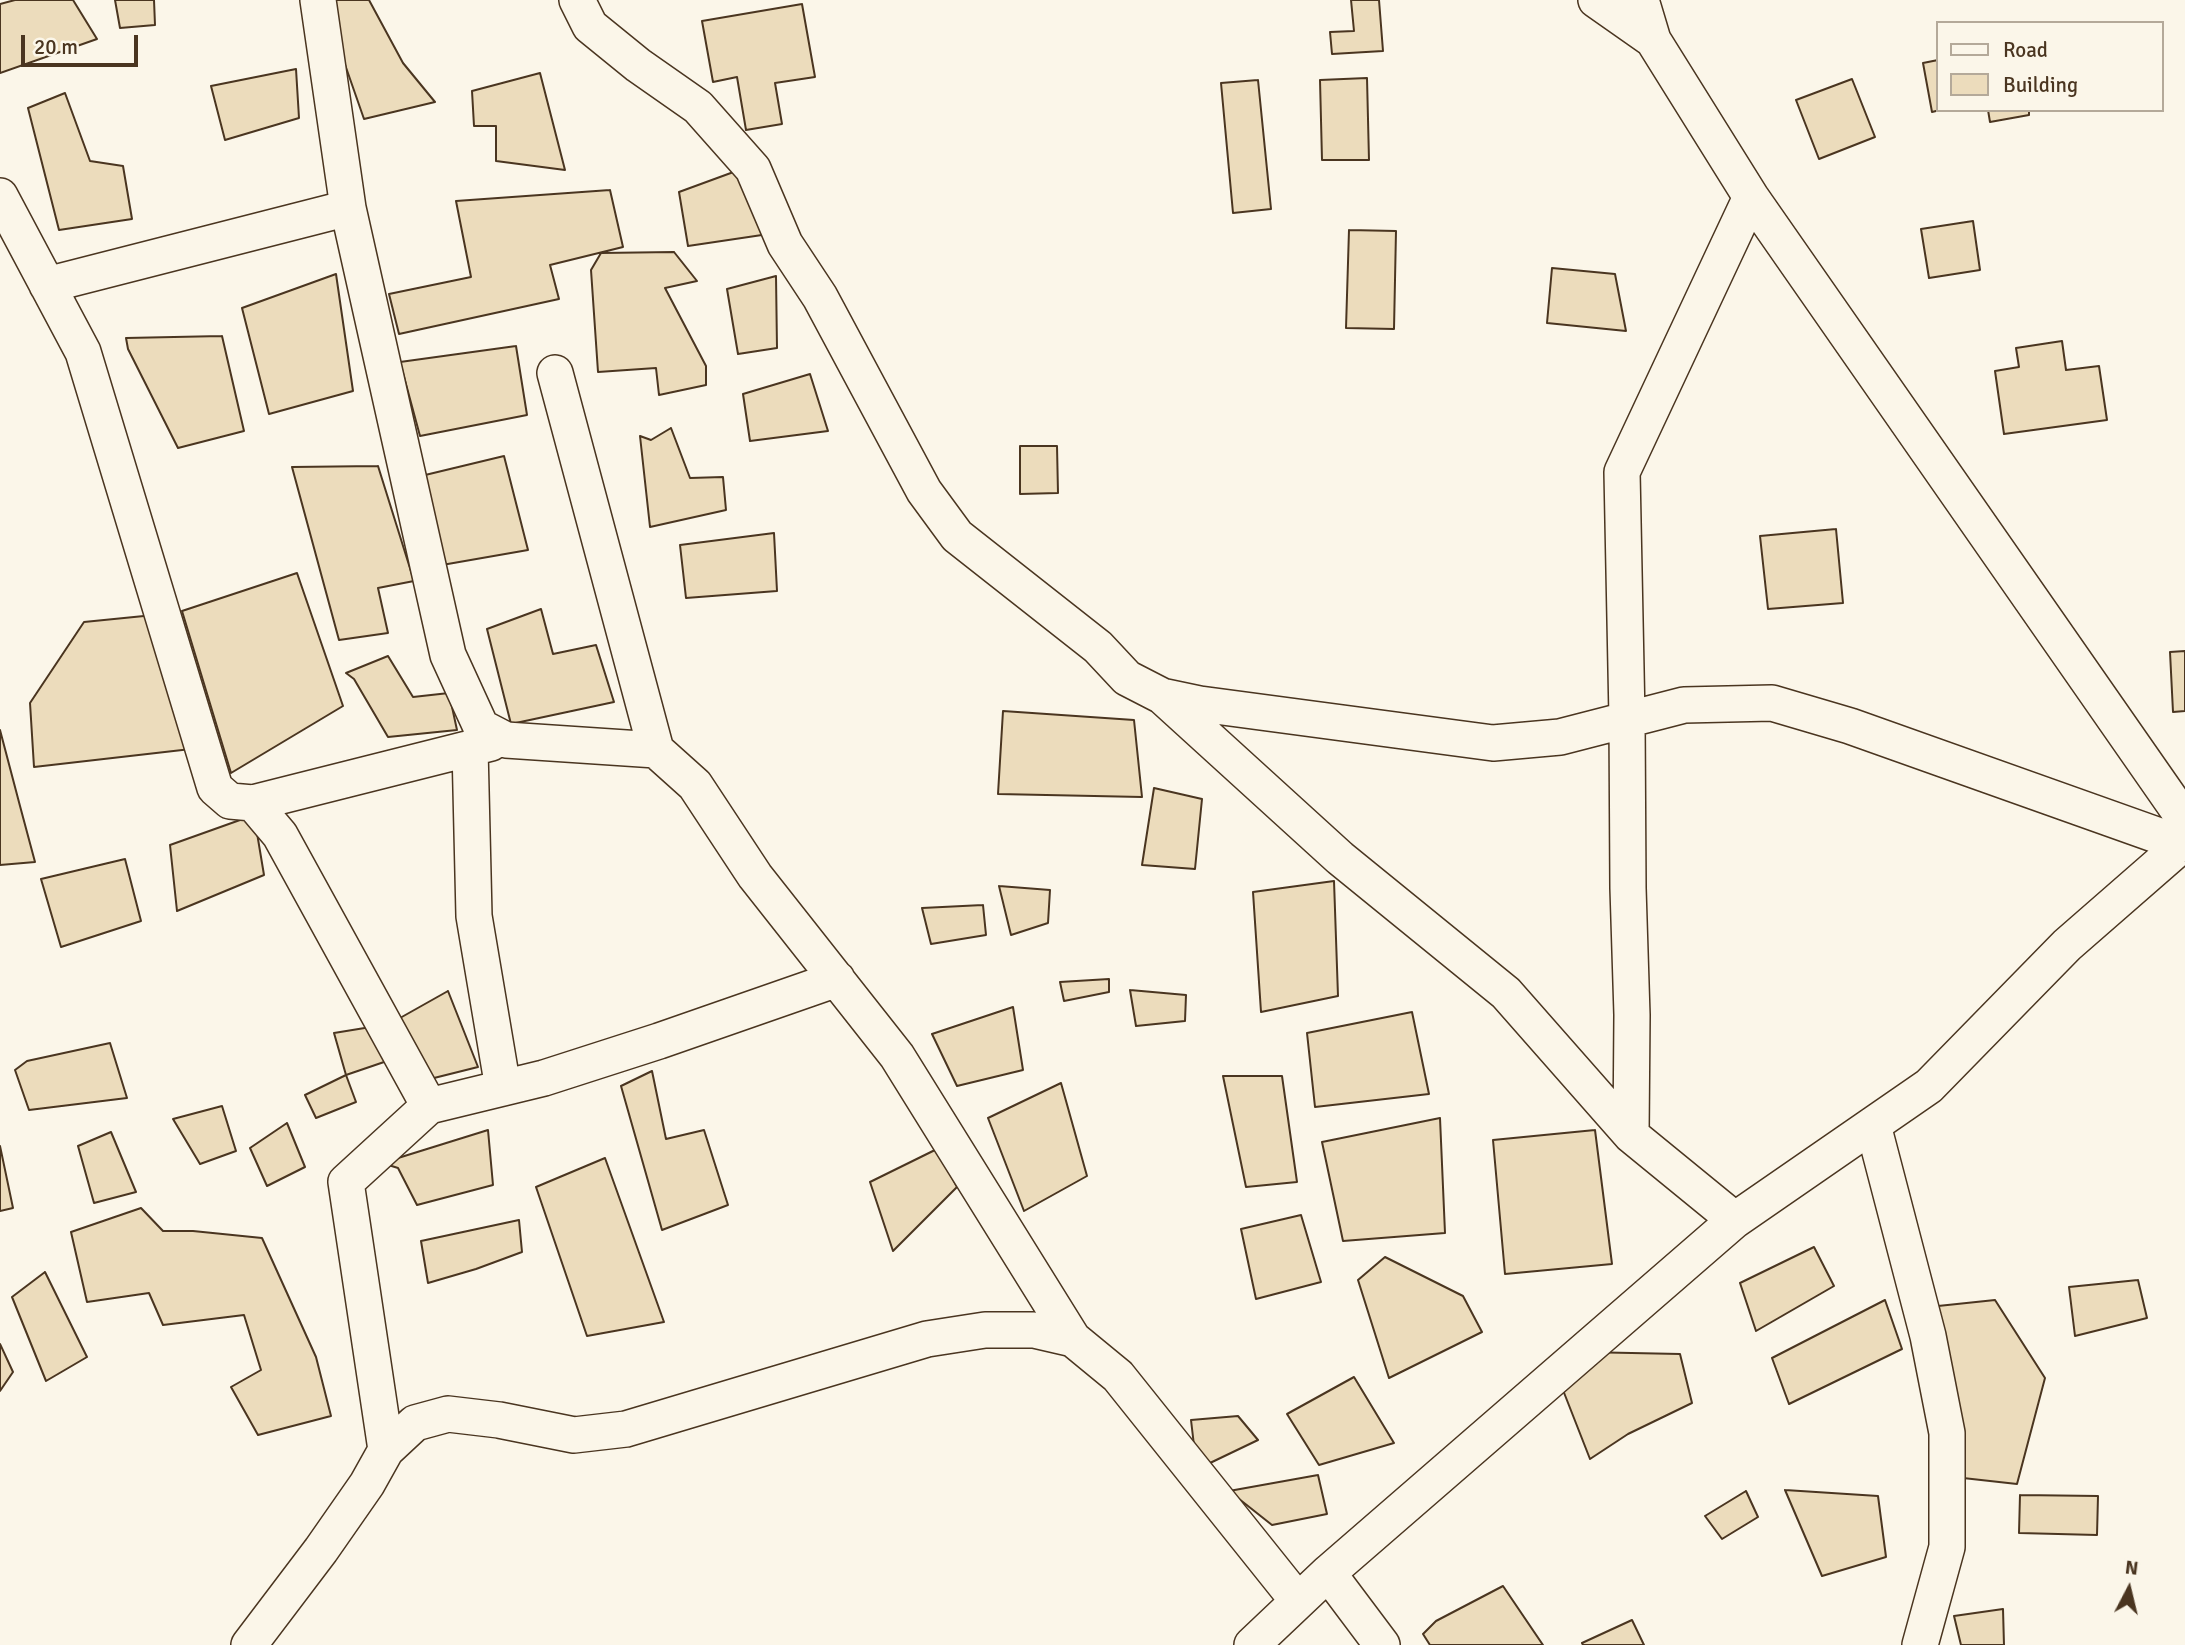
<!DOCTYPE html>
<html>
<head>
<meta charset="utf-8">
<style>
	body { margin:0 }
	#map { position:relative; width:2185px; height:1645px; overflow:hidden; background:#fbf6e9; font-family:Signika,sans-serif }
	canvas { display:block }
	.legend { position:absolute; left:1936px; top:21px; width:228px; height:91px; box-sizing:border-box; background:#fbf6e9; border:2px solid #b4a999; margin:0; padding:9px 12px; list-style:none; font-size:21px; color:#4a3520 }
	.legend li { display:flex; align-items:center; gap:14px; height:35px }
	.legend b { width:35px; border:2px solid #b4a999 }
	.north { position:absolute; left:2094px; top:1554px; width:70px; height:70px; -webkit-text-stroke:5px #fbf6e9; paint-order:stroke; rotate:7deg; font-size:19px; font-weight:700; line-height:28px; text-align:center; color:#4a3520 }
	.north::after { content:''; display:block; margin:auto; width:24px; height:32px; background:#4a3520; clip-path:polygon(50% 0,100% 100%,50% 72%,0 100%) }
	.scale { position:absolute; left:21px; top:35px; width:117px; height:32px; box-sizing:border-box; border:4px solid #4a3520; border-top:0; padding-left:9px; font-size:21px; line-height:24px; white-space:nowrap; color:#4a3520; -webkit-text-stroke:5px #fbf6e9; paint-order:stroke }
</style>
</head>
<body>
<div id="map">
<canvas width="2185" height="1645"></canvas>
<ul class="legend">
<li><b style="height:9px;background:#fbf6e9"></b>Road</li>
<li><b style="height:19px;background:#ecdcbc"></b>Building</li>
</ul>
<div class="north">N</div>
<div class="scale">20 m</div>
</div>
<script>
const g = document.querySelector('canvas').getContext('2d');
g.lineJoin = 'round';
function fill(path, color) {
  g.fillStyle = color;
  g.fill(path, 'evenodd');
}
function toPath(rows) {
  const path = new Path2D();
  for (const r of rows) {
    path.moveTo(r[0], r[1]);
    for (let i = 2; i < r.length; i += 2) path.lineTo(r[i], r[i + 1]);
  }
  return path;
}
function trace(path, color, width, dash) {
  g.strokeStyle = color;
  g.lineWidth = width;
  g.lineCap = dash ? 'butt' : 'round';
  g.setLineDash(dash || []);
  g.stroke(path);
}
const building = toPath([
	[15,0,73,0,97,39,0,73,0,4,15,0],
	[115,0,154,0,155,25,120,28,115,0],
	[334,0,369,0,403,63,435,102,364,119,342,56,334,0],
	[1351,0,1379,0,1383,51,1332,54,1330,32,1354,31,1351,0],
	[802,4,815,77,775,83,782,124,746,130,737,77,713,82,702,21,802,4],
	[1938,60,1940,110,1932,112,1923,63,1938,60],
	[296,69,299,118,225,140,211,86,296,69],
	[540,73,565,170,496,161,496,126,474,126,472,91,540,73],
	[1367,78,1369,160,1322,160,1320,80,1367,78],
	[1852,79,1875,137,1819,159,1796,100,1852,79],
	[1258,80,1271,209,1233,213,1221,83,1258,80],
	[65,93,90,161,123,166,132,219,59,230,28,108,65,93],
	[1988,110,2029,110,2029,115,1990,122,1988,110],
	[739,170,762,235,688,246,679,192,739,170],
	[610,190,623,247,550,265,559,299,399,334,389,294,471,277,456,201,610,190],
	[1973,221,1980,270,1929,278,1921,229,1973,221],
	[1349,230,1396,231,1394,329,1346,328,1349,230],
	[674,252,697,281,665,288,706,366,706,385,659,395,656,368,598,372,591,270,601,253,674,252],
	[1552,268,1615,274,1626,331,1547,323,1552,268],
	[336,274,353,391,269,414,242,308,336,274],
	[776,276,777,348,738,354,727,289,776,276],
	[222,336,244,431,178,448,128,349,126,338,222,336],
	[2062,341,2066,370,2099,366,2107,420,2004,434,1995,371,2019,367,2016,348,2062,341],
	[516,346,527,415,420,436,400,362,516,346],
	[810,374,828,431,750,441,743,394,810,374],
	[671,428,690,478,723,477,726,510,650,527,640,436,651,440,671,428],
	[1020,446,1057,446,1058,493,1020,494,1020,446],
	[504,456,528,550,442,565,421,476,504,456],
	[378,466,414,581,378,588,388,633,339,640,292,467,378,466],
	[1836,529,1843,603,1768,609,1760,536,1836,529],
	[774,533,777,591,686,598,680,545,774,533],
	[297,573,343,706,231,773,182,611,297,573],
	[541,609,553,654,596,645,614,702,511,724,487,629,541,609],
	[154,615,191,749,34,767,30,703,84,622,154,615],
	[2185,651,2185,711,2173,712,2170,652,2185,651],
	[388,656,413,697,449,693,457,730,388,737,354,679,346,673,388,656],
	[1003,711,1134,720,1142,797,998,794,1003,711],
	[0,730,20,806,35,862,0,865,0,730],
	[1154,788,1202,799,1195,869,1142,865,1154,788],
	[254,815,264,875,177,911,170,845,254,815],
	[125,859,141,921,61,947,41,879,125,859],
	[1334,881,1338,996,1261,1012,1253,892,1334,881],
	[999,886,1050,890,1048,923,1011,935,999,886],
	[983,905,986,935,931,944,922,908,983,905],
	[1109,979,1109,992,1064,1001,1060,982,1109,979],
	[1130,990,1186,995,1185,1021,1136,1026,1130,990],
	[448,991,478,1067,426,1080,400,1018,448,991],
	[1013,1007,1023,1070,957,1086,932,1034,1013,1007],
	[1412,1012,1429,1094,1315,1107,1307,1033,1412,1012],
	[377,1026,387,1061,346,1075,334,1033,377,1026],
	[110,1043,127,1098,29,1110,15,1070,27,1061,110,1043],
	[652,1071,666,1139,704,1130,728,1205,662,1230,621,1086,652,1071],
	[346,1075,356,1102,316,1118,305,1095,346,1075],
	[1223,1076,1282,1076,1297,1182,1246,1187,1223,1076],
	[1061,1083,1087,1176,1024,1211,988,1118,1061,1083],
	[222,1106,236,1151,200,1164,173,1119,222,1106],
	[1440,1118,1445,1233,1343,1241,1322,1142,1440,1118],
	[287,1123,305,1167,267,1186,250,1148,287,1123],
	[488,1130,493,1185,417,1205,398,1168,382,1163,488,1130],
	[1595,1130,1612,1264,1505,1274,1493,1140,1595,1130],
	[111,1132,136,1192,94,1203,78,1146,111,1132],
	[0,1146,13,1208,0,1211,0,1146],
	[937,1149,957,1187,893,1251,870,1182,937,1149],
	[605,1158,664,1322,587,1336,536,1187,605,1158],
	[141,1208,163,1231,193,1231,262,1238,316,1357,331,1416,258,1435,231,1387,261,1370,244,1315,163,1325,149,1293,87,1302,71,1232,141,1208],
	[1301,1215,1321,1282,1256,1299,1241,1229,1301,1215],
	[519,1220,522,1252,476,1269,428,1283,421,1241,519,1220],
	[1814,1247,1834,1286,1756,1331,1740,1283,1814,1247],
	[1385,1257,1463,1296,1482,1332,1389,1378,1358,1280,1385,1257],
	[45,1272,87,1357,46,1381,12,1297,45,1272],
	[2138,1280,2147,1318,2075,1336,2069,1287,2138,1280],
	[1885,1300,1902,1349,1789,1404,1772,1358,1885,1300],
	[1995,1300,2045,1378,2017,1484,1963,1478,1938,1306,1995,1300],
	[0,1344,13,1372,0,1391,0,1344],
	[1583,1352,1680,1354,1692,1403,1628,1434,1590,1459,1561,1385,1583,1352],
	[1354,1377,1394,1443,1319,1465,1287,1414,1354,1377],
	[1238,1416,1258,1440,1210,1463,1195,1454,1191,1420,1238,1416],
	[1318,1475,1327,1514,1272,1525,1229,1491,1318,1475],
	[1785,1490,1878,1496,1886,1557,1822,1576,1785,1490],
	[1746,1491,1758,1517,1722,1539,1705,1516,1746,1491],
	[2020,1495,2098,1496,2097,1535,2019,1533,2020,1495],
	[1503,1586,1543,1645,1430,1645,1423,1634,1436,1621,1503,1586],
	[2003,1609,2004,1645,1961,1645,1954,1616,2003,1609],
	[1632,1620,1644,1645,1583,1645,1582,1643,1632,1620]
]);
const street = toPath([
	[318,0,348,208,448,655,481,727,506,740,656,750,695,785,755,876,897,1056,1073,1339],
	[577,0,590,26,638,65,698,107,753,169,785,244,820,297,924,491,957,536,1098,647,1127,678,1162,696,1340,858,1506,993,1631,1135,1735,1220],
	[1596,0,1653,40],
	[1641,0,1653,40,1751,197,2185,820],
	[0,196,83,352,215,788,230,801,253,803,280,835,429,1106,346,1182,386,1450],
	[47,285,348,208],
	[555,373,656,750],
	[1162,696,1200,704,1493,743,1560,737,1684,705,1772,703,1850,726,2182,844],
	[470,748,474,916,503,1088],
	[253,803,491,743],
	[429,1106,544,1078,659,1041,837,979],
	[1873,1125,1928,1336,1947,1433,1947,1547,1920,1645],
	[1631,1135,1632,1015,1628,888,1627,718,1622,472,1751,197],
	[1328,1573,1382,1645],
	[249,1645,321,1550,367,1484,386,1450,415,1423,448,1414,499,1420,574,1435,626,1429,927,1339,985,1330,1034,1330,1073,1339,1118,1376,1298,1601],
	[1252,1645,1328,1573,1735,1220,1929,1086,2067,945,2185,842]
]);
fill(building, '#ecdcbc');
trace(building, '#4a3520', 2);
trace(street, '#4a3520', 38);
trace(street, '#fbf6e9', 35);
</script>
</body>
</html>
